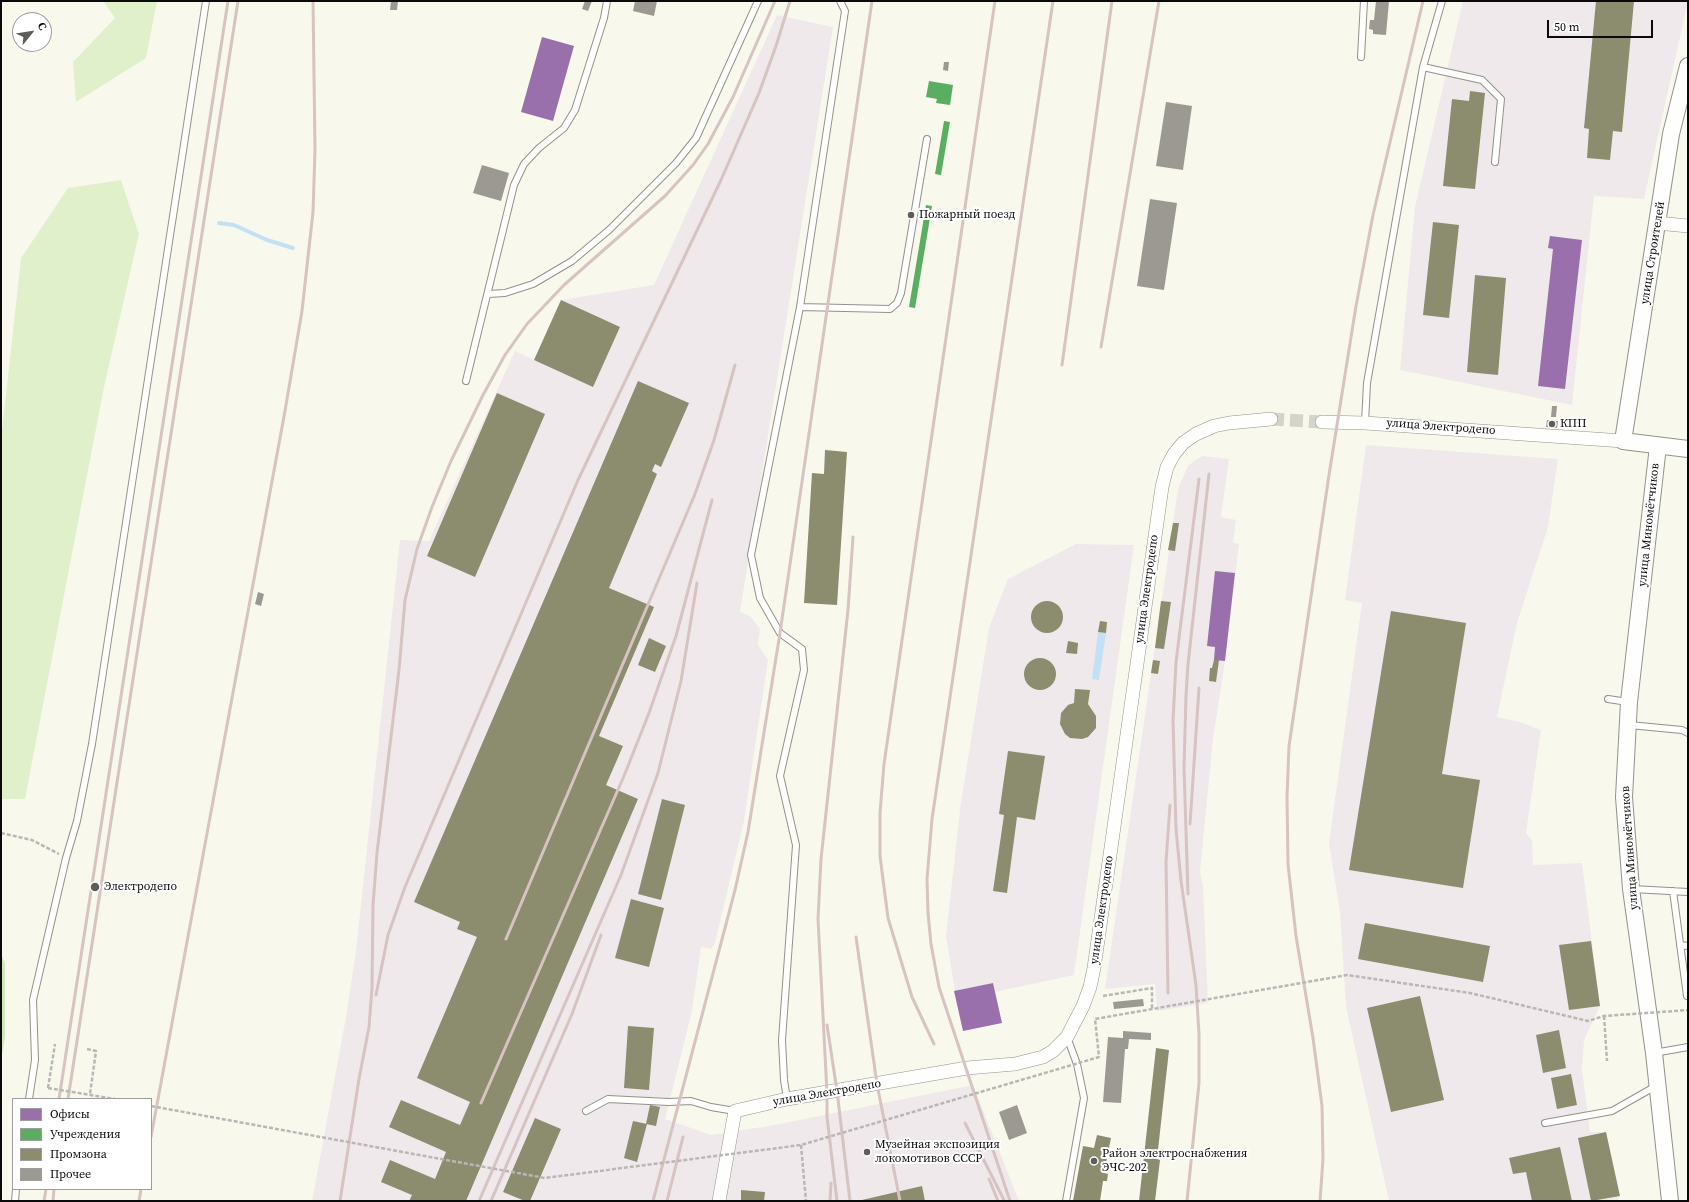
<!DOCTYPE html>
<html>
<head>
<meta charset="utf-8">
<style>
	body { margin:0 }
	#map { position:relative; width:1689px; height:1202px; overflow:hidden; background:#f9f8ed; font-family:"Source Serif 4",serif }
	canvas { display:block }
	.frame { position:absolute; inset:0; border:2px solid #0a0a0a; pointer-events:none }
	.legend { position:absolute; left:12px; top:1098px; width:140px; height:92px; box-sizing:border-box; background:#fff; border:1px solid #9d9d9d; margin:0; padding:5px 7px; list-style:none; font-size:12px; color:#0a0a0a }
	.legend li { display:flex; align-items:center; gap:8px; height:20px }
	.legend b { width:20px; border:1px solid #9d9d9d }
	.north { position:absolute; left:12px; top:12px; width:40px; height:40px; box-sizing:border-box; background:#fff; border:1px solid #9d9d9d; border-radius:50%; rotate:60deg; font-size:11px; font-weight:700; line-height:16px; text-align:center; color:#0a0a0a }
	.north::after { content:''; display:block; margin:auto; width:14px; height:18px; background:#5e5d59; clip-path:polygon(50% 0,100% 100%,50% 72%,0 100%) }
	.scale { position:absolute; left:1547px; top:20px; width:106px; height:18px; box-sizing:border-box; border:2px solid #0a0a0a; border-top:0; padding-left:5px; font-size:12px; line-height:14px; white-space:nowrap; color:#0a0a0a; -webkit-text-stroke:3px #fff; paint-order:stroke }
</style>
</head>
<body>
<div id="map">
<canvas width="1689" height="1202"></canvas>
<div class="frame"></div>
<ul class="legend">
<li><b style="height:11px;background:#9970ab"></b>Офисы</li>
<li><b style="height:11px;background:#5aae61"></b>Учреждения</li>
<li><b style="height:11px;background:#8c8c6e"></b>Промзона</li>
<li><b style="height:11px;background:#9c9993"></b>Прочее</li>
</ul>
<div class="north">С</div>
<div class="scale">50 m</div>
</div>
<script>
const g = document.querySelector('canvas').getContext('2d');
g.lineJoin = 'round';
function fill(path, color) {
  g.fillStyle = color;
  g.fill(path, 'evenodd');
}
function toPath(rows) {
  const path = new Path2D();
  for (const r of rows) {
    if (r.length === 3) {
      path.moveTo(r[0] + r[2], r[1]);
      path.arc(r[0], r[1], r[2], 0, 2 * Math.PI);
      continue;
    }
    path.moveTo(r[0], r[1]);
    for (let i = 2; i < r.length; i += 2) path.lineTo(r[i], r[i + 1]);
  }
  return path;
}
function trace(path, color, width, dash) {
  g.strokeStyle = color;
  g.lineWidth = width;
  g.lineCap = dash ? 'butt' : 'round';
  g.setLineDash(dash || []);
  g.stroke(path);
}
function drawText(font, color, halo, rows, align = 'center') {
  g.font = font + ' "Source Serif 4",serif';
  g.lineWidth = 4;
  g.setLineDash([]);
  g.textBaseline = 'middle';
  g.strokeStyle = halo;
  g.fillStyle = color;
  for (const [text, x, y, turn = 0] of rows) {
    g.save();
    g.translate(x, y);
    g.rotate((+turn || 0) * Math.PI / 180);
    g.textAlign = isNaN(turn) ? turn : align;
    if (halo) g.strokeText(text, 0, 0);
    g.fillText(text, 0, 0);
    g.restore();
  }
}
const industrial = toPath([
	[1463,1,1688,1,1644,199,1594,196,1572,405,1400,370,1415,207],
	[777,15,833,27,740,612,750,616,760,629,758,645,768,660,744,821,715,943,711,949,701,947,692,1011,665,1119,711,1135,775,1125,973,1085,1019,1201,312,1201,346,1017,356,951,400,540,429,541,515,351,534,360,561,300,654,285],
	[1366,445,1558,459,1548,527,1517,623,1497,717,1520,722,1541,730,1526,833,1532,840,1533,865,1582,863,1600,1006,1584,1040,1582,1069,1590,1132,1606,1132,1619,1201,1389,1201,1346,1007,1340,912,1329,843,1362,603,1345,600],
	[1203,456,1229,459,1221,517,1236,520,1233,543,1239,544,1225,661,1213,739,1200,872,1203,887,1208,1003,1157,1011,1155,984,1105,989,1178,489,1188,466,1195,460],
	[1076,544,1134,545,1074,975,995,992,993,983,955,991,946,936,961,802,989,628,1008,579]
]);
const green = toPath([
	[103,1,157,1,146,58,76,102,73,62,115,18],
	[121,180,139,234,104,387,25,799,1,799,1,440,21,258,68,188]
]);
const forest = toPath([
	[1,954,5,964,5,1037,1,1060]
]);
const water = toPath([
	[1098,632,1106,633,1099,680,1092,679]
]);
const offices = toPath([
	[542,37,574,46,553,121,521,112],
	[1550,236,1582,240,1565,389,1538,386,1553,249,1548,248],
	[1215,571,1235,573,1225,661,1214,660,1215,647,1207,646],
	[993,983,1002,1023,963,1031,954,991]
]);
const public = toPath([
	[929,81,953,85,950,105,936,103,937,99,926,97],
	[944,121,950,122,941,175,935,174],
	[926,205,932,206,915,308,909,307]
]);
const industry = toPath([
	[1596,1,1634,1,1622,132,1613,131,1610,160,1587,158,1589,129,1584,128],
	[1470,91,1485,93,1475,189,1443,186,1452,99,1469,101],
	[1433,222,1459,225,1449,318,1423,315],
	[1475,275,1506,278,1498,375,1467,372],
	[561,300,620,327,593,387,534,360],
	[638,381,689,403,661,467,655,464,652,471,657,474,609,588,654,607,599,736,623,746,606,785,638,799,466,1201,409,1201,412,1195,381,1182,390,1160,435,1179,446,1152,389,1127,401,1100,460,1125,470,1102,417,1078,477,937,457,929,460,922,414,902],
	[497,393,545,414,475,577,427,556],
	[825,450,847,452,837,605,804,603,812,473,824,474],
	[1173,523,1179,523,1175,551,1168,550],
	[1161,601,1171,602,1164,649,1155,648],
	[1047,617,16],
	[1391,611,1466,623,1442,774,1480,780,1463,888,1349,870],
	[1100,621,1107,622,1106,633,1098,632],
	[649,638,666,646,655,672,638,665],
	[1068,641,1078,643,1077,654,1066,653],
	[1040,674,16],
	[1153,660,1160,661,1158,674,1151,673],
	[1214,660,1219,660,1216,682,1209,681,1210,668,1212,668],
	[1075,689,1090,690,1088,704,1096,716,1096,728,1088,737,1082,739,1070,738,1065,734,1060,724,1061,713,1068,705,1074,703],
	[1008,751,1045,756,1035,820,1017,817,1007,893,993,891,1004,815,999,814],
	[662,799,685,805,661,900,638,894],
	[631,899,664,908,649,967,615,958],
	[1365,923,1490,946,1483,982,1358,959],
	[1591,941,1600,1006,1569,1010,1559,945],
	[1420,996,1444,1100,1391,1112,1367,1008],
	[628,1026,654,1028,649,1090,624,1088],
	[1559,1030,1566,1068,1543,1073,1536,1035],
	[1156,1048,1169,1050,1157,1159,1160,1160,1155,1201,1139,1201],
	[1571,1074,1577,1105,1557,1109,1551,1078],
	[650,1105,660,1107,656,1126,646,1124],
	[535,1118,561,1129,530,1201,525,1201,503,1192],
	[633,1121,647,1124,637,1162,624,1158],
	[1606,1132,1620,1196,1591,1201,1578,1138],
	[1097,1135,1111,1138,1104,1173,1108,1174,1107,1181,1103,1181,1100,1201,1073,1201,1083,1146,1094,1148],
	[1560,1147,1572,1201,1532,1201,1526,1172,1513,1174,1509,1158],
	[922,1186,925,1201,862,1201,862,1200],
	[741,1190,765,1192,764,1201,741,1201]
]);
const stream = toPath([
	[219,223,234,225,267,240,293,248]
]);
const building = toPath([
	[391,1,398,1,397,10,390,10],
	[585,1,592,1,588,11,582,9],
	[635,1,657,1,654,16,633,11],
	[1376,1,1389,1,1386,35,1373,34,1373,30,1369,29,1370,20,1374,20],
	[944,62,949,62,948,71,943,70],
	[1166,102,1192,106,1183,170,1156,166],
	[482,165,509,173,501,201,473,193],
	[1150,199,1177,203,1164,290,1137,286],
	[1552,406,1557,406,1556,417,1551,417],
	[1547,420,1558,421,1557,428,1546,427],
	[258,592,264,594,261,606,255,604],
	[1143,999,1144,1006,1114,1009,1113,1002],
	[1123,1031,1151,1033,1151,1040,1129,1039,1128,1049,1125,1049,1121,1103,1103,1102,1108,1037,1123,1038],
	[1017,1105,1027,1133,1009,1140,999,1112]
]);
const minorTunnel = toPath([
	[1271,419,1322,422]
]);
const path = toPath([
	[1,833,32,840,59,854],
	[1103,996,1152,988,1152,1010],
	[1604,1016,1607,1061],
	[87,1049,96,1051,90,1094],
	[48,1088,55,1044],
	[801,1145,806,1201]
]);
const service = toPath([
	[1361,57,1364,1],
	[1423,67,1482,80,1501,99,1495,162],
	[488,294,505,293,533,284,572,261,609,230,676,163,696,138,758,1],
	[800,307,890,309,897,303,901,293,927,139],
	[466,381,514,185,524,164,539,148,564,128,575,110,604,18,607,1],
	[1365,423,1367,383,1423,67,1442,1],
	[1608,699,1628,702],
	[1629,725,1682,730,1688,733],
	[1632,889,1688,892],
	[1673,891,1687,996],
	[1680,945,1688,946],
	[1654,1053,1688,1047],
	[29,1099,35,1060,33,1000,66,858,77,821,92,744,206,1],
	[787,1099,784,1080,782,1040,796,845,780,776,804,670,802,649,780,633,760,598,751,555,800,307,845,11,840,1],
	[586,1111,608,1099,669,1102,691,1101,711,1107,735,1111],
	[1545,1123,1612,1111,1656,1086],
	[15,1201,16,1189],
	[1066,1201,1084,1098,1077,1064,1067,1037]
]);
const minor = toPath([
	[1657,223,1688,226],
	[1322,422,1365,423,1623,441],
	[719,1201,735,1111,787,1099,967,1068,1015,1064,1043,1057,1053,1051,1067,1037,1083,1006,1090,987,1094,968,1162,487,1167,467,1174,454,1183,443,1196,434,1214,426,1229,423,1271,419]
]);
const tertiary = toPath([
	[1688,66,1671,134,1623,441,1688,449],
	[1658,446,1629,702,1624,797,1631,889,1654,1053,1670,1201]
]);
const rail = toPath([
	[1101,347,1159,1],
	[1062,365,1112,1],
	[1190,824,1199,688],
	[1188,894,1184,768,1186,696,1188,664,1209,474],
	[856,937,877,1084,900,1201],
	[506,939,695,494,714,440,735,365],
	[1168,993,1166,862,1170,805],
	[376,995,388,935,405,887,578,480,721,180,759,93,776,46,790,1],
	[827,1025,837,1091,850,1201],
	[934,1044,912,997,888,918,880,856,880,813,884,764,995,1],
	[59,1099,228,1],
	[68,1099,238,1],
	[481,1103,624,776,649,713,676,636,712,500],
	[965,1123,1004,1200],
	[151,1137,285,411,302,311,313,212,315,150,313,1],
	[989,1179,998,1201],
	[44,1201,46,1189],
	[53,1201,54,1189],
	[139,1201,141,1189],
	[340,1201,359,1079,369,1027,372,988,373,905,377,853,399,670,405,600,417,549,432,507,451,461,483,395,505,355,527,324,564,285,665,196,693,165,708,144,733,97,775,1],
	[479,1201,621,875,658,773,681,681,697,583],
	[491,1201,572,1014,601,935],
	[653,1201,735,890,748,832,780,633,872,1],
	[667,1201,683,1137],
	[830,1201,831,1183],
	[837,1201,827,1117,827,1093,818,919,821,859,848,610,853,537],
	[1010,1201,939,987,931,944,928,913,927,879,932,819,1053,1],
	[1187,1201,1199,1083,1199,1034,1196,985,1181,881,1176,829,1173,721,1176,662,1199,479],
	[1320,1201,1323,1159,1322,1106,1313,1038,1296,936,1288,864,1287,797,1289,746,1329,475,1356,306,1373,215,1423,1]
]);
const pathBridge = toPath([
	[48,1088,115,1099],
	[151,1106,545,1178,801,1145,1099,1057,1095,1019,1347,975,1470,993,1588,1021,1604,1016,1688,1010]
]);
const markers = [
	[911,215,4,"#5e5d59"],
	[1552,424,4,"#5e5d59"],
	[95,887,5,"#5e5d59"],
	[867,1152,4,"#5e5d59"],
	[1094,1161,4,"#5e5d59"]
];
const poiNames = [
	["Пожарный поезд",919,215],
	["КПП",1560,424],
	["Электродепо",104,887],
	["Музейная экспозиция",875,1145],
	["локомотивов СССР",875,1159],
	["Район электроснабжения",1102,1154],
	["ЭЧС-202",1102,1168]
];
const streetNames = [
	["улица Строителей",1653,253,-81],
	["улица Электродепо",1441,427,4],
	["улица Миномётчиков",1649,525,-84],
	["улица Электродепо",1147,589,-82],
	["улица Миномётчиков",1630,848,-94],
	["улица Электродепо",1102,910,-82],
	["улица Электродепо",827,1093,-10]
];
fill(industrial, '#f0e9eb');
fill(green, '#e0f0cb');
fill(forest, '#cfe8b9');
fill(water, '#c2e1f5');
fill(offices, '#9970ab');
fill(public, '#5aae61');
fill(industry, '#8c8c6e');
trace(stream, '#c2e1f5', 4);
fill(building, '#9c9993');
trace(minorTunnel, '#d5d4cb', 13, [13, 6]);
trace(service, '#92918c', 8);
trace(minor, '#92918c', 14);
trace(tertiary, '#92918c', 18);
trace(path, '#b7b7b5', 2.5, [4, 2]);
trace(service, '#fefefc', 6);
trace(minor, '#fefefc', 13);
trace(tertiary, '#fefefc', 16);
trace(rail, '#d6c3c2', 3);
trace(pathBridge, '#b7b7b5', 2.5, [4, 2]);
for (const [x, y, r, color] of markers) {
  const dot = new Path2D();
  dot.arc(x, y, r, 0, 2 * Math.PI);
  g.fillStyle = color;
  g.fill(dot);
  trace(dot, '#fff', 1.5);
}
drawText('12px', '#0a0a0a', '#fff', poiNames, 'left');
drawText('12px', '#0a0a0a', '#fff', streetNames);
</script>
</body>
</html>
